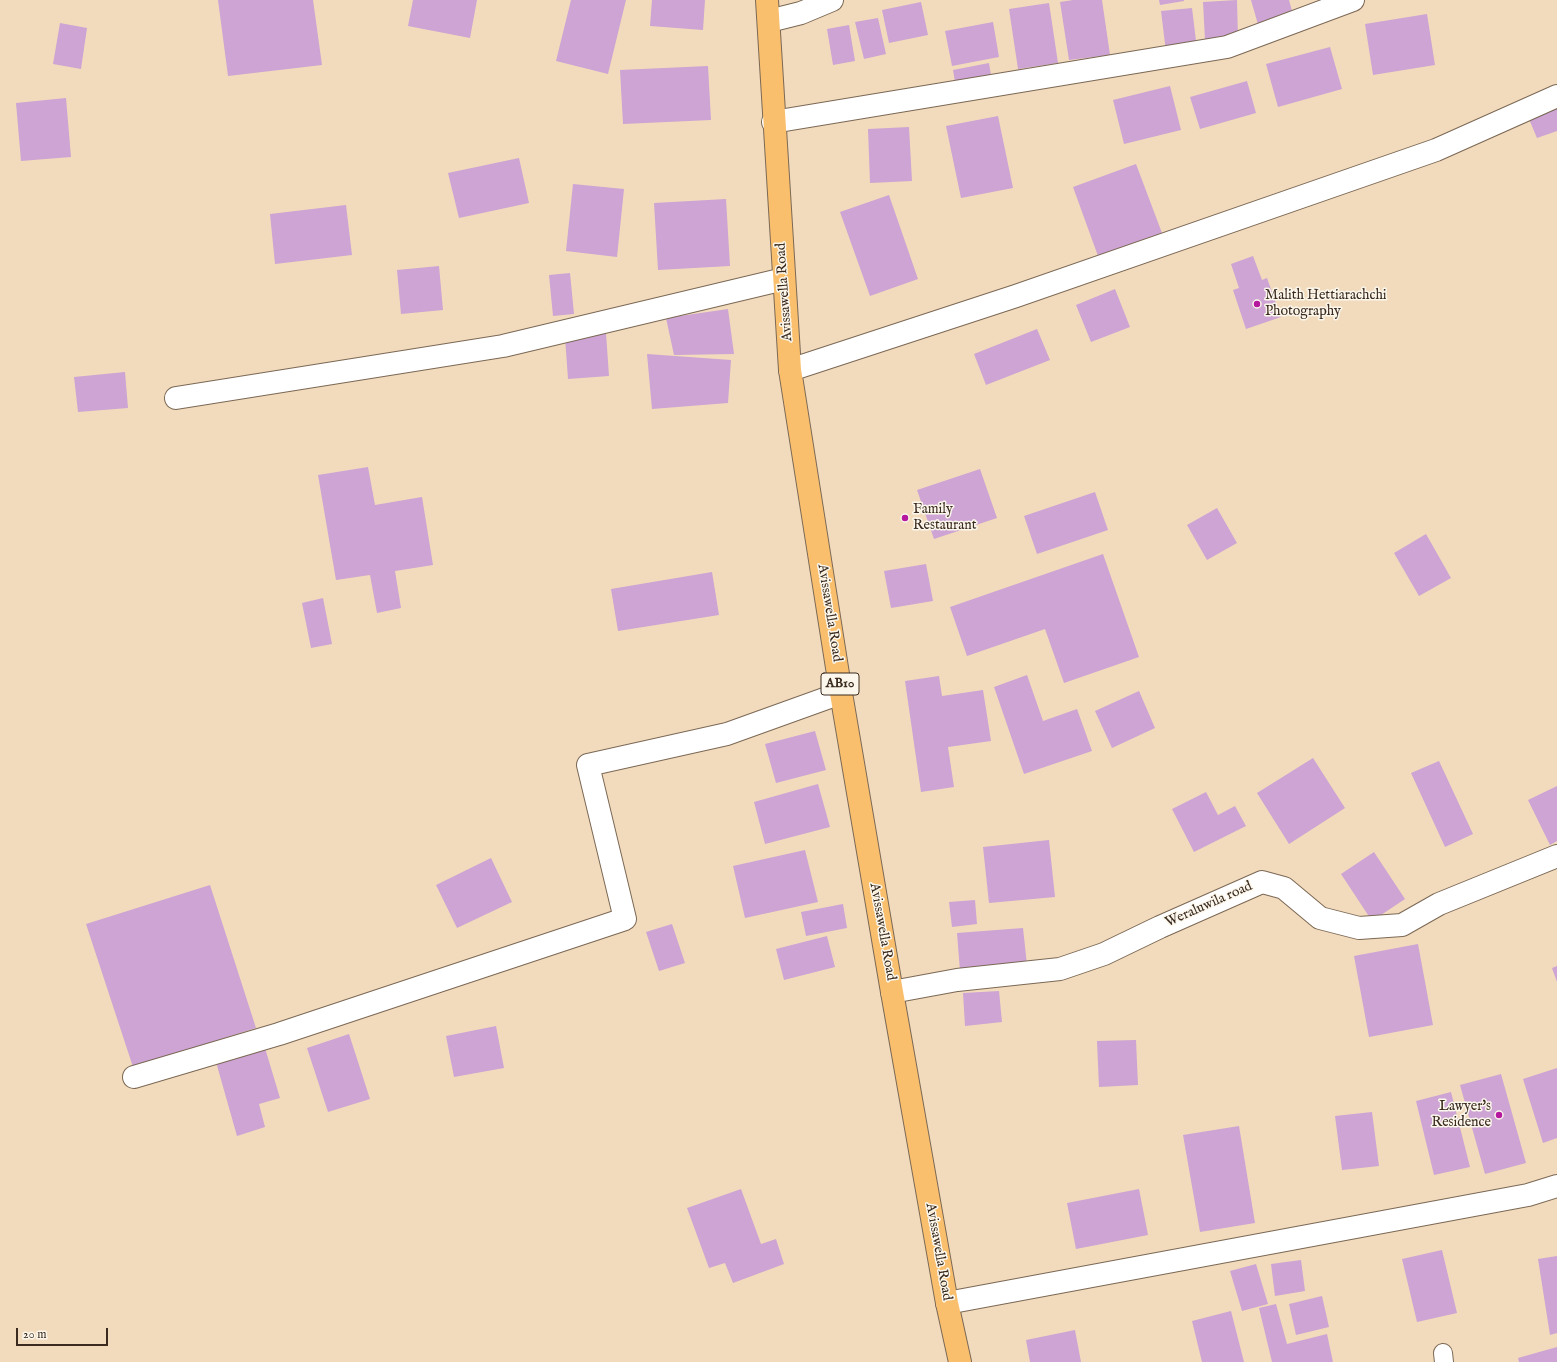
<!DOCTYPE html>
<html>
<head>
<meta charset="utf-8">
<style>
	body { margin:0 }
	#map { position:relative; width:1557px; height:1362px; overflow:hidden; background:#f2dbbc; font-family:"IM FELL English",serif }
	canvas { display:block }
	.scale { position:absolute; left:16px; top:1328px; width:92px; height:18px; box-sizing:border-box; border:2px solid #3b2a1e; border-top:0; padding-left:5px; font-size:12px; line-height:14px; white-space:nowrap; color:#3b2a1e; -webkit-text-stroke:3px #fbf7ec; paint-order:stroke }
</style>
</head>
<body>
<div id="map">
<canvas width="1557" height="1362"></canvas>
<div class="scale">20 m</div>
</div>
<script>
const g = document.querySelector('canvas').getContext('2d');
g.lineJoin = 'round';
function fill(path, color) {
  g.fillStyle = color;
  g.fill(path, 'evenodd');
}
function toPath(rows) {
  const path = new Path2D();
  for (const r of rows) {
    path.moveTo(r[0], r[1]);
    for (let i = 2; i < r.length; i += 2) path.lineTo(r[i], r[i + 1]);
  }
  return path;
}
function trace(path, color, width, dash) {
  g.strokeStyle = color;
  g.lineWidth = width;
  g.lineCap = dash ? 'butt' : 'round';
  g.setLineDash(dash || []);
  g.stroke(path);
}
function drawText(font, color, halo, rows, align = 'center') {
  g.font = font + ' "IM FELL English",serif';
  g.lineWidth = 3;
  g.setLineDash([]);
  g.textBaseline = 'middle';
  g.strokeStyle = halo;
  g.fillStyle = color;
  for (const [text, x, y, turn = 0] of rows) {
    g.save();
    g.translate(x, y);
    g.rotate((+turn || 0) * Math.PI / 180);
    g.textAlign = isNaN(turn) ? turn : align;
    if (halo) g.strokeText(text, 0, 0);
    g.fillText(text, 0, 0);
    g.restore();
  }
}
const building = toPath([
	[218,0,313,0,322,65,228,76],
	[413,0,477,0,470,38,408,26],
	[571,0,626,0,608,74,556,61],
	[652,0,705,0,703,30,650,26],
	[1073,0,1102,0,1110,55,1069,60,1060,2],
	[1159,0,1184,0,1184,1,1160,5],
	[1237,0,1238,38,1205,40,1203,2],
	[1251,0,1289,0,1294,18,1259,28],
	[921,2,928,35,889,43,882,10],
	[1049,3,1058,63,1018,69,1009,9],
	[1192,8,1197,49,1166,52,1161,11],
	[1427,14,1435,65,1373,75,1365,24],
	[878,18,886,54,864,59,855,22],
	[993,22,999,57,952,66,945,31],
	[60,23,87,28,81,69,53,64],
	[849,25,855,61,833,65,827,29],
	[1330,47,1342,89,1278,107,1266,64],
	[989,63,992,81,956,88,953,70],
	[708,66,711,120,623,124,620,70],
	[1247,81,1256,113,1200,129,1190,97],
	[1170,86,1181,130,1124,144,1113,100],
	[66,98,71,157,21,161,16,103],
	[1557,108,1557,131,1537,138,1529,119],
	[998,116,1013,188,961,198,946,126],
	[909,127,912,181,870,183,868,129],
	[519,158,529,203,459,218,448,173],
	[1136,164,1162,233,1098,256,1073,187],
	[573,184,624,189,617,257,566,251],
	[889,195,918,279,870,296,840,212],
	[726,199,730,266,658,270,654,203],
	[346,205,352,255,275,264,270,214],
	[1253,256,1262,280,1267,278,1281,317,1246,329,1233,290,1239,288,1231,264],
	[439,266,443,310,401,314,397,270],
	[570,273,574,314,553,316,549,275],
	[1115,289,1130,327,1091,342,1076,305],
	[728,309,734,354,674,355,666,318],
	[1037,329,1050,360,986,385,974,354],
	[606,333,609,376,568,379,565,337],
	[647,354,731,360,728,403,652,409],
	[125,372,128,408,78,412,74,377],
	[368,467,375,505,422,497,433,565,395,571,401,608,377,613,370,575,336,580,318,475],
	[980,469,997,518,934,539,917,490],
	[1095,492,1108,530,1037,554,1024,516],
	[1217,508,1237,543,1207,560,1187,525],
	[1426,534,1451,578,1419,596,1394,553],
	[1103,554,1139,657,1064,683,1045,629,967,656,950,607],
	[926,564,933,601,891,608,884,571],
	[712,572,719,615,618,631,611,589],
	[323,598,332,644,311,648,302,603],
	[1027,675,1043,721,1077,709,1092,751,1024,774,994,687],
	[939,676,942,696,983,690,991,741,948,747,954,787,921,792,905,681],
	[1139,691,1155,728,1112,748,1095,711],
	[815,731,826,770,776,783,765,744],
	[1313,758,1345,808,1289,844,1257,793],
	[1439,761,1473,834,1445,847,1411,773],
	[818,784,830,827,765,844,754,802],
	[1557,786,1557,841,1550,845,1528,800],
	[1206,792,1218,815,1235,806,1246,826,1194,852,1172,809],
	[1049,840,1055,897,989,903,983,847],
	[805,850,818,902,745,918,733,866],
	[1374,852,1405,899,1372,921,1341,874],
	[491,858,512,902,457,928,436,885],
	[210,885,256,1028,133,1067,86,924],
	[975,900,977,924,952,927,949,902],
	[843,904,847,928,806,936,801,912],
	[672,924,685,963,659,971,646,932],
	[1023,928,1027,965,960,971,957,933],
	[827,936,835,967,784,980,776,949],
	[1418,944,1433,1025,1369,1037,1354,956],
	[1557,966,1557,982,1552,968],
	[999,991,1002,1022,965,1026,963,993],
	[496,1026,504,1068,454,1077,446,1036],
	[349,1034,370,1099,328,1112,307,1048],
	[1136,1040,1138,1085,1099,1087,1097,1041],
	[265,1048,280,1098,259,1104,265,1127,237,1136,216,1062],
	[1557,1068,1557,1138,1543,1143,1523,1079],
	[1501,1074,1526,1163,1485,1174,1460,1085],
	[1451,1092,1470,1167,1434,1175,1416,1101],
	[1372,1112,1379,1166,1342,1170,1335,1116],
	[1239,1126,1255,1223,1200,1232,1183,1135],
	[741,1189,761,1244,776,1239,784,1264,733,1283,725,1263,709,1268,687,1208],
	[1139,1189,1148,1235,1076,1249,1067,1203],
	[1442,1250,1457,1313,1417,1322,1402,1259],
	[1557,1256,1557,1333,1550,1335,1538,1259],
	[1301,1260,1305,1291,1275,1296,1271,1264],
	[1256,1264,1268,1304,1242,1311,1230,1271],
	[1322,1296,1329,1327,1296,1335,1289,1304],
	[1276,1304,1287,1344,1327,1334,1333,1362,1272,1362,1259,1308],
	[1231,1311,1244,1362,1202,1362,1192,1321],
	[1075,1330,1081,1362,1030,1362,1026,1340],
	[1557,1347,1557,1362,1519,1362,1518,1358]
]);
const lane = toPath([
	[1443,1353,1444,1362]
]);
const street = toPath([
	[769,21,801,13,832,0],
	[773,122,1227,47,1353,0],
	[790,370,1016,296,1436,150,1557,96],
	[176,398,503,346,784,279],
	[892,992,957,980,1060,969,1104,954,1160,927,1262,882,1284,888,1320,918,1359,928,1402,925,1439,904,1557,856],
	[134,1077,279,1034,625,919,588,765,727,734,841,693],
	[947,1303,1528,1195,1557,1186]
]);
const primary = toPath([
	[767,0,790,370,841,693,892,992,947,1303,960,1362]
]);
const markers = [
	[1257,304,4,"#b5179e"],
	[905,518,4,"#b5179e"],
	[1499,1115,4,"#b5179e"]
];
const shields = [
	[840,684,38]
];
const shieldNames = [
	["AB10",840,684]
];
const streetNames = [
	["Avissawella Road",785,292,-94],
	["Avissawella Road",829,613,81],
	["Weraluwila road",1209,905,-24],
	["Avissawella Road",882,932,80],
	["Avissawella Road",938,1252,80]
];
const poiNames = [
	["Malith Hettiarachchi",1265,296],
	["Photography",1265,312],
	["Family",913,510],
	["Restaurant",913,526],
	["Lawyer's",1491,1107,"right"],
	["Residence",1491,1123,"right"]
];
fill(building, '#cda4d4');
trace(lane, '#7b6855', 20);
trace(street, '#7b6855', 24);
trace(primary, '#7b6855', 24);
trace(lane, '#fff', 18);
trace(street, '#fff', 22);
trace(primary, '#f9bf6d', 22);
for (const [x, y, r, color] of markers) {
  const dot = new Path2D();
  dot.arc(x, y, r, 0, 2 * Math.PI);
  g.fillStyle = color;
  g.fill(dot);
  trace(dot, '#fbf7ec', 1.5);
}
for (const [x, y, w] of shields) {
  const box = new Path2D();
  box.roundRect(x - w / 2, y - 11, w, 22, 3);
  g.fillStyle = '#fbf7ec';
  g.fill(box);
  trace(box, '#3b2a1e', 1);
}
drawText('bold 13px', '#3b2a1e', null, shieldNames);
drawText('14px', '#3b2a1e', '#fbf7ec', streetNames);
drawText('14px', '#3b2a1e', '#fbf7ec', poiNames, 'left');
</script>
</body>
</html>
